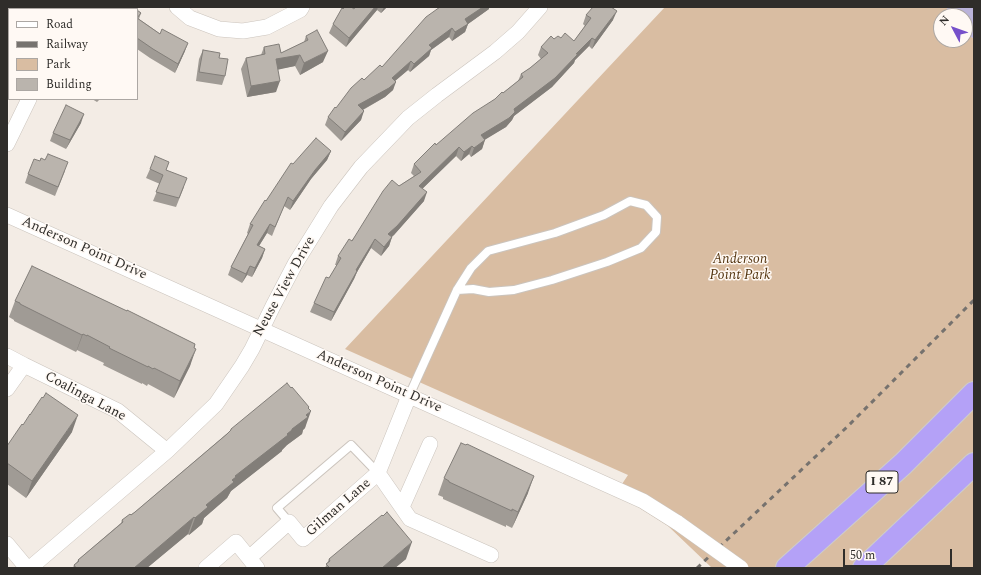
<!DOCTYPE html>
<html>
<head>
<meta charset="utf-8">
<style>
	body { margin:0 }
	#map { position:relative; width:981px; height:575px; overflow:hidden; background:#f3ece5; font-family:Spectral,serif }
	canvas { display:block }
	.frame { position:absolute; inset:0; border:8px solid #2f2d2a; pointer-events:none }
	.legend { position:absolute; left:8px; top:8px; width:130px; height:92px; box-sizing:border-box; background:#fff9f4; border:1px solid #aca7a3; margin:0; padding:5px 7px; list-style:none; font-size:12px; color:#2f2d2a }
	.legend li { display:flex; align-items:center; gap:8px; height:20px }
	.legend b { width:20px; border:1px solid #aca7a3 }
	.north { position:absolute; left:933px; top:8px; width:40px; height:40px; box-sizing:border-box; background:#fff9f4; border:1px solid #aca7a3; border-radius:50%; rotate:311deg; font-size:11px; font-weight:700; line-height:16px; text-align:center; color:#2f2d2a }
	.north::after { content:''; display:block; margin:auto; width:14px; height:18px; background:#7650ca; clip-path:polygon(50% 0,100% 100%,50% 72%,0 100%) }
	.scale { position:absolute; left:843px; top:549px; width:109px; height:18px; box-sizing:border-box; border:2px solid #2f2d2a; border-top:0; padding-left:5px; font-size:12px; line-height:14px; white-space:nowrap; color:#2f2d2a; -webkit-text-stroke:3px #fff9f4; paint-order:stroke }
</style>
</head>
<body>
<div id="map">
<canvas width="981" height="575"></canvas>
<div class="frame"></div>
<ul class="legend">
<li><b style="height:5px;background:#fff"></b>Road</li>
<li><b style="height:5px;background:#76726e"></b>Railway</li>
<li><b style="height:11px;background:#d9bda2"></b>Park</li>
<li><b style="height:11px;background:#bab4ad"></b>Building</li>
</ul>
<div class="north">N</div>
<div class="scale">50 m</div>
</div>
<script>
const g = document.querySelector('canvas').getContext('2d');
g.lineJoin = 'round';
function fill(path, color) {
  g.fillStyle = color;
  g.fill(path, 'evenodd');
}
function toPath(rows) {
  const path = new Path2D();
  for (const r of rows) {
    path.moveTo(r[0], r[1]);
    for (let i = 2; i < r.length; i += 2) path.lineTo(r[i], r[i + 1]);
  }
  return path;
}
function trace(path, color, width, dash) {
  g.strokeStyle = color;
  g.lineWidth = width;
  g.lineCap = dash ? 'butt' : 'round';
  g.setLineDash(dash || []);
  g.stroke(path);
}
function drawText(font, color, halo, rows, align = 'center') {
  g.font = font + ' Spectral,serif';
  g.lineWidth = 3;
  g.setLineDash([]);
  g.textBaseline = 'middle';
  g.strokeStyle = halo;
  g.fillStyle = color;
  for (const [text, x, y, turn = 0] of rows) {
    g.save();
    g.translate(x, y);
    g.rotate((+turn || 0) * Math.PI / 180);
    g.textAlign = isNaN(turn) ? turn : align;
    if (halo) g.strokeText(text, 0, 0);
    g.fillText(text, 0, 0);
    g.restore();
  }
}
const green = toPath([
	[665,7,946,7,953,16,941,16,941,40,965,40,965,32,974,39,974,568,712,568,668,526,616,493,628,475,345,349]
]);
const water = toPath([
	[946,7,974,7,974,39,965,32,965,16,953,16]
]);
const service = toPath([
	[409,396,457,290,471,268,488,251,555,233,604,215,630,201,646,205,657,217,656,232,641,248,607,262,552,280,514,290,489,292,473,289,457,290],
	[289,522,277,508,351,445,378,473]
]);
const minor = toPath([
	[177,7,190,18,219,29,243,31,267,27,300,10,302,7],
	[80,9,81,7],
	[7,144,29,99],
	[7,215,643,501,678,523],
	[7,356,24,365],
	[7,389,24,365,118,411,167,451],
	[378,473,410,519,491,555],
	[402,507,430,444],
	[7,544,27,568],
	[30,568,167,451,216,404,242,366,252,349,273,306,295,264,331,206,361,167,408,118,437,95,495,52,518,32,540,7],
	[206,568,236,542,249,558],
	[257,568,249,558,289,522,303,539,378,473,409,396]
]);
const motorway = toPath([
	[787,568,903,464,974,393],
	[864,568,974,464]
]);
const rail = toPath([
	[697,568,847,427,974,300]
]);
const minorBridge = toPath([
	[678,523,741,568]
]);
const wall = toPath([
	[355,7,387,7,381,13,377,10,346,47,329,33,333,24,343,9,354,9],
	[440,7,489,7,489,9,468,24,465,32,452,41,449,37,431,50,429,56,410,72,408,70,395,81,393,90,385,97,363,110,361,120,341,141,325,125,328,117,364,80,382,67],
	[137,10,141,13,139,19,185,51,175,73,150,58,137,49],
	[586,15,613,20,592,49,589,46,575,60,574,63,552,87,514,116,512,120,506,127,485,139,482,149,471,157,469,154,461,161,456,156,422,189,424,201,392,237,389,246,381,256,371,248,357,272,354,279,331,321,310,312,314,303,337,265,335,265,338,256,399,186,414,176,411,173,414,164,436,145,518,81,521,74,530,68,541,59,538,55,541,47,554,39,561,38,574,41,585,26,583,24],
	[306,36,323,62,300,75,295,66,278,69,276,92,247,97,241,69,246,58,261,55,264,47,281,53,304,42],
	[203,50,219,58,225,76,222,85,196,81,199,59],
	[92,99,100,99,97,102],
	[81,123,66,149,50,141,53,133],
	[331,151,327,160,311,179,290,210,284,206,272,236,267,233,259,246,265,249,262,258,252,277,247,275,242,283,228,275,231,267,248,234,247,233,250,224,266,201,293,164],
	[169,162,166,170,184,187,176,207,153,201,160,184,146,178,150,169],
	[65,171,55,196,25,183,28,174],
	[91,294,195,344,190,366,174,398,148,384,147,386,142,383,142,384,103,365,104,363,81,352,77,350,76,352,14,321,14,320,9,317,15,301],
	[309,407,305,428,303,430,302,434,287,445,282,450,282,451,231,491,227,498,204,518,202,524,189,535,188,534,147,568,73,568,74,565,77,562,78,560,121,523,122,520,135,512,230,431,231,429],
	[72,432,26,498,7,484,7,446],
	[444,478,528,493,512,528,506,525,506,527,443,499,443,497,438,495],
	[329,559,406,559,395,568,325,568]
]);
const shadedWall = toPath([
	[375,7,378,7,377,10,346,47,349,38],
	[384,7,387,7,381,13],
	[483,7,489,7,489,9,468,24,465,32,452,41,455,32,465,19],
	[617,11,613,20,592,49,595,40],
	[452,28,449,37,431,50,429,56,410,72,414,64,429,45],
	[592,38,589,46,575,60,574,63,552,87,514,116,512,120,506,127,478,144,481,135,514,109,576,54],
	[188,43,185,51,175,73,178,64],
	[328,51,323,62,300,75,304,63],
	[300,55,295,66,272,71,276,59],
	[411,61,408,70,389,86,392,78],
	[280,81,276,92,247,97,251,86],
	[396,82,393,90,385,97,355,114,358,105],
	[364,111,361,120,341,141,345,132],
	[84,114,81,123,66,149,70,140],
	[485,140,482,149,471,157,474,148],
	[472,146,469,154,461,161,464,152],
	[459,147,456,156,416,195,419,186],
	[331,151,327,160,311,179,290,210,293,201,315,170],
	[427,192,424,201,394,235,385,242,388,234],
	[270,224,267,233,254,254,257,245],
	[392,237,389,246,381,256,384,247],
	[375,239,371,248,357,272,354,279,331,321,334,312,356,270],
	[265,249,262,258,252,277,255,268],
	[250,266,247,275,242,283,246,274],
	[83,334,77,350,76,352,82,335],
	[196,349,190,366,174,398,180,381],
	[309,407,304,420,306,415,311,411,305,428,303,430,302,434,287,445,282,450,282,451,231,491,227,498,204,518,202,524,189,535,195,518,206,505,235,476,287,434],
	[78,415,72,432,26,498,32,481],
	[534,476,528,493,512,528,518,512],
	[194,517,188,534,147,568,134,568],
	[412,542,406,559,395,568,382,568]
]);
const building = toPath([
	[10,7,39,7,38,9,9,9,9,53,7,57,7,12,10,7],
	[118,7,132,7,135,9,117,9,118,7],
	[345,7,351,7,354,9,355,7,375,7,349,38,333,24,342,8,343,9,345,7],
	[440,7,483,7,465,19,468,24,455,32,452,28,429,45,432,48,414,64,411,61,392,78,396,82,389,88,358,105,364,111,345,132,328,117,335,107,336,108,351,88,362,78,364,80,380,65,382,67,426,17,440,7],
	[593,7,611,7,617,11,595,40,592,38,576,54,578,54,555,78,514,109,515,112,509,118,481,135,485,140,474,148,472,146,464,152,459,147,419,186,427,192,397,226,388,234,392,237,384,247,375,239,356,270,357,271,334,312,314,303,326,277,329,278,341,258,338,256,349,239,352,241,383,191,392,180,399,186,421,172,414,164,435,143,436,145,473,113,495,99,502,92,503,93,523,77,521,74,530,68,548,53,541,47,551,36,554,39,558,36,561,38,565,33,574,41,591,18,586,15,593,7],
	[137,10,141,13,137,18,160,34,162,29,188,43,178,64,153,49,137,38,137,10],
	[317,30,328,51,304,63,300,55,276,59,280,81,251,86,246,58,265,54,264,47,279,44,281,53,308,40,306,36,317,30],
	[203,50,220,53,219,58,228,59,225,76,199,72,203,50],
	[66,105,84,114,70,140,53,133,66,105],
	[316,138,331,151,315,170,293,201,288,197,275,227,270,224,257,245,265,249,255,268,250,266,246,274,231,267,253,225,250,224,265,200,266,201,291,163,293,164,316,138],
	[48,154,68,162,58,187,28,174,34,159,40,161,41,158,45,160,48,154],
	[155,156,169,162,166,170,187,178,179,198,156,192,163,175,150,169,155,156],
	[32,266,127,311,127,310,195,344,194,348,196,349,180,381,154,368,153,369,148,366,148,367,109,348,110,347,87,335,87,336,83,334,82,335,20,304,20,303,15,301,32,266],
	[287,383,291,388,292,387,309,407,308,408,311,411,306,415,308,417,292,429,292,430,287,434,288,435,235,476,236,477,232,480,234,482,206,505,208,507,195,518,194,517,134,568,75,568,76,568,74,565,79,561,78,560,123,522,122,520,130,514,131,515,135,512,227,434,231,430,231,429,287,383],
	[46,393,78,415,32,481,7,463,7,446,22,424,23,425,30,414,30,415,42,397,43,398,46,393],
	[461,443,466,445,467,444,534,476,518,512,512,509,512,511,449,482,449,481,444,478,461,443],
	[387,512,412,542,382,568,330,568,326,564,330,561,329,559,382,515,383,516,387,512]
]);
const shields = [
	[882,482,32]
];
const shieldNames = [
	["I 87",882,482]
];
const streetNames = [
	["Anderson Point Drive",84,249,24],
	["Neuse View Drive",285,287,-61],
	["Anderson Point Drive",379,382,24],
	["Coalinga Lane",85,397,28],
	["Gilman Lane",339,508,-41]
];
const parkNames = [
	["Anderson",740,260],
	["Point Park",740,276]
];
fill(green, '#d9bda2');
fill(water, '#bab3da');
trace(service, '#cbc4bd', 10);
trace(minor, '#cbc4bd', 16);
trace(motorway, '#cdcdcc', 24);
trace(service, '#fff', 8);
trace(minor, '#fff', 15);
trace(motorway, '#b4a1f7', 22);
trace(rail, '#76726e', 3, [5, 5]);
trace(minorBridge, '#cbc4bd', 16, []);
trace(minorBridge, '#fff', 15);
fill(wall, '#a09b95');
fill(shadedWall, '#827e79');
fill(building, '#bab4ad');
trace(building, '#827e79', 1);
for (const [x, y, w] of shields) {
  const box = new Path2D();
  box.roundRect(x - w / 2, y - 11, w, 22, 3);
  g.fillStyle = '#fff9f4';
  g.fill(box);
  trace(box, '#2f2d2a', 1);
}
drawText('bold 13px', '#2f2d2a', null, shieldNames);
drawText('14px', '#2f2d2a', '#fff9f4', streetNames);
drawText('italic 14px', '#553611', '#fff9f4', parkNames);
</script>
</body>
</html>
